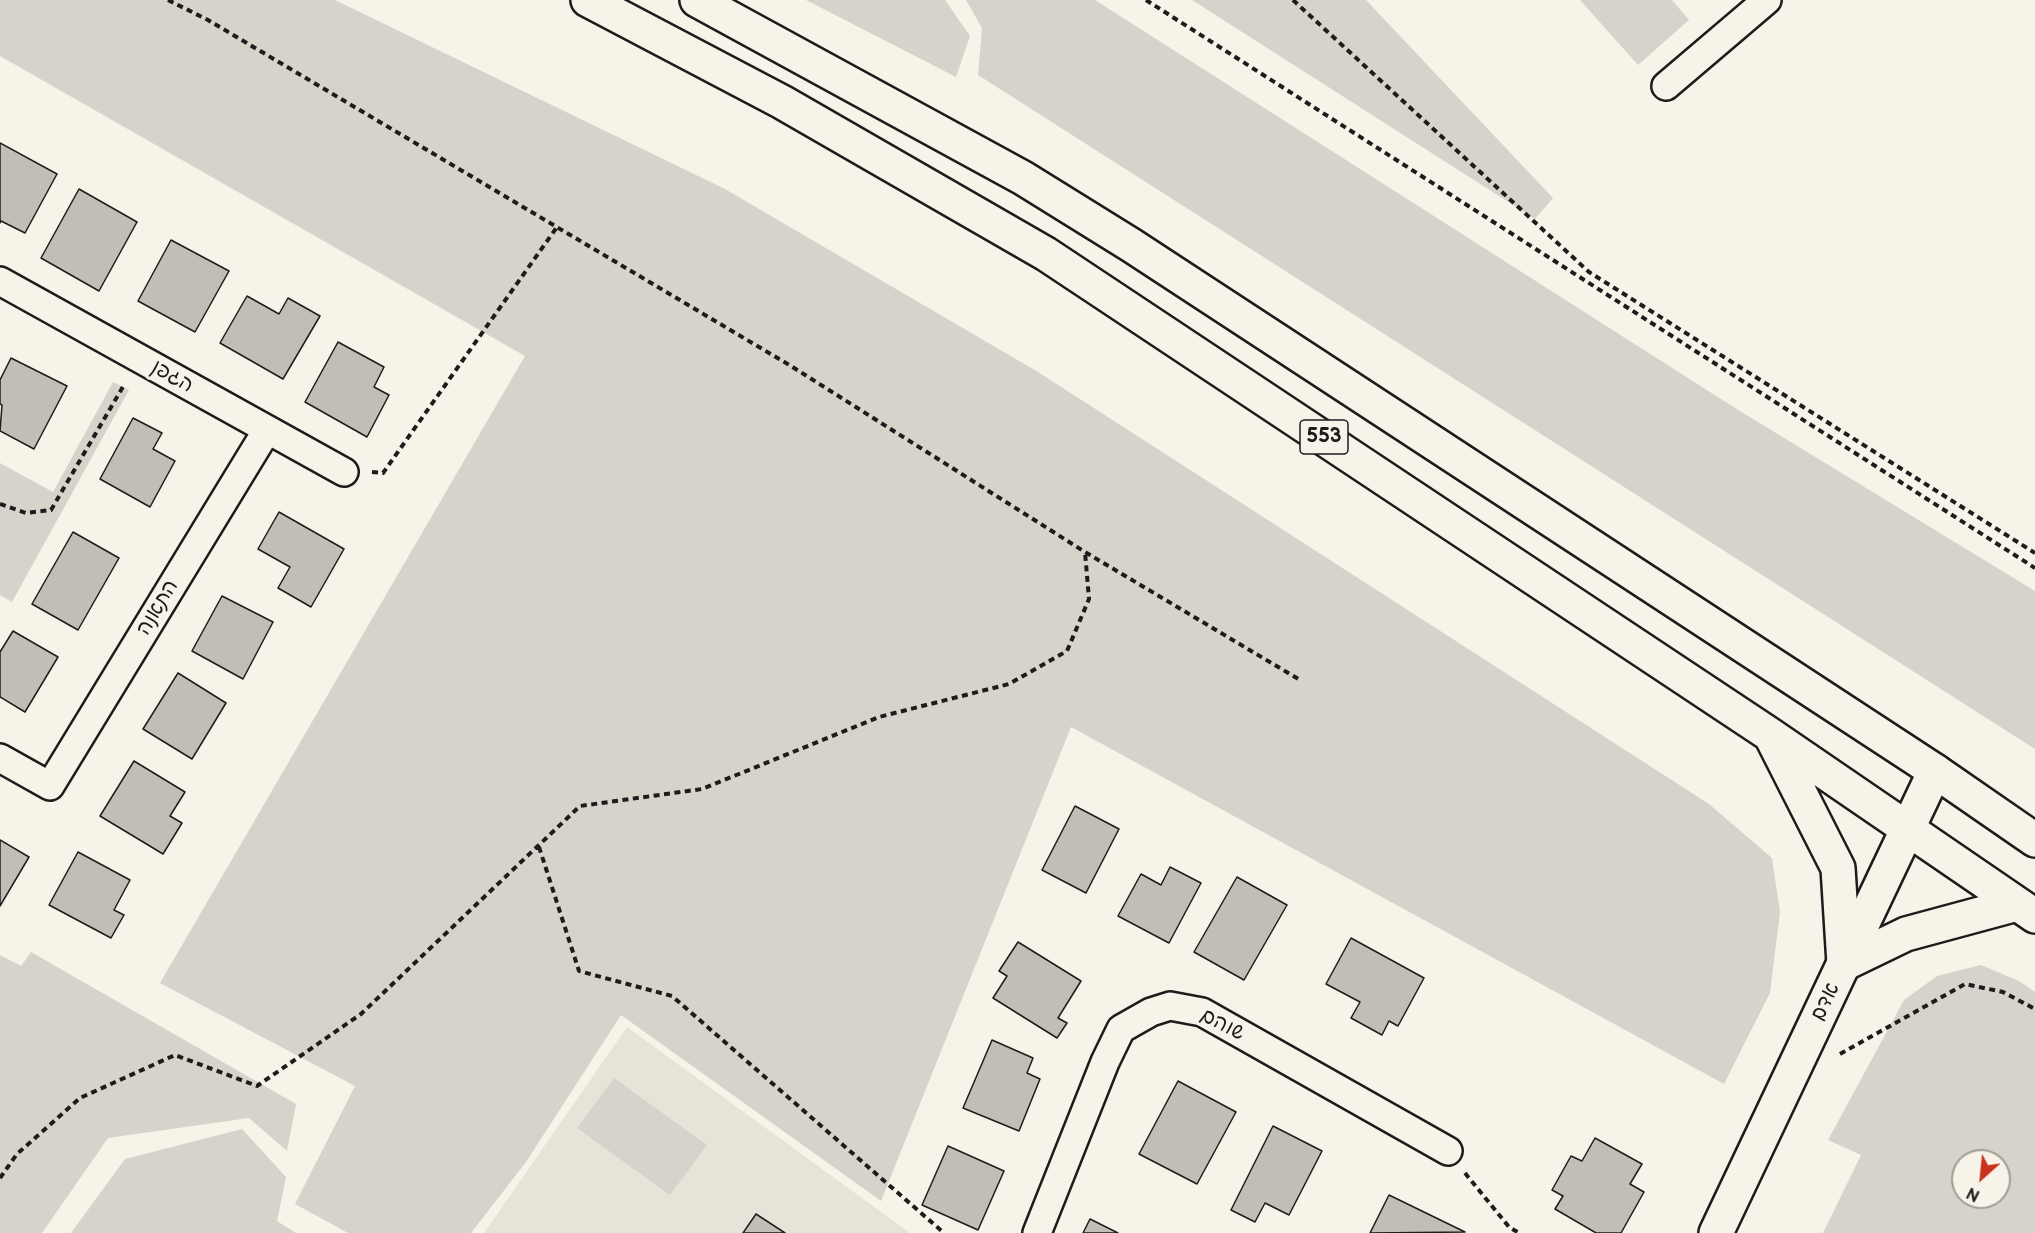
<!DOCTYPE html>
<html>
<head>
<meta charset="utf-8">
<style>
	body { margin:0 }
	#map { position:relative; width:2035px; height:1233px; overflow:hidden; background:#f7f3e8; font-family:"Balsamiq Sans",sans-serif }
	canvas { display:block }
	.north { position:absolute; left:1951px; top:1149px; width:60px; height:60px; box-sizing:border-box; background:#f7f3e8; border:2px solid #9f9d96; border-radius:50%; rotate:207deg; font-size:16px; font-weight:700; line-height:24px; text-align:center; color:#1c1c1c }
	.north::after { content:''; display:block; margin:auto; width:21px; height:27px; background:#c8321e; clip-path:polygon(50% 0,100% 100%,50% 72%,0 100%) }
</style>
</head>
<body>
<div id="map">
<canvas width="2035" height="1233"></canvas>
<div class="north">N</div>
</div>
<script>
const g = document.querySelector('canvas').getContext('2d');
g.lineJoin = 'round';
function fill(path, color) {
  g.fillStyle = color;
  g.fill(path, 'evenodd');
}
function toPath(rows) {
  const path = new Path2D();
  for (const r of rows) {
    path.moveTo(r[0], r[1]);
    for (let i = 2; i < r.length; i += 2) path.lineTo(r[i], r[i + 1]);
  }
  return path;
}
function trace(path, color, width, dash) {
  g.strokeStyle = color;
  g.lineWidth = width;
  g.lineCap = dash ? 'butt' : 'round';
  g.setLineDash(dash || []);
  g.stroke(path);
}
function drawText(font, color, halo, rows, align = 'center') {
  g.font = font + ' "Balsamiq Sans","Playpen Sans Hebrew",sans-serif';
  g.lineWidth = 6;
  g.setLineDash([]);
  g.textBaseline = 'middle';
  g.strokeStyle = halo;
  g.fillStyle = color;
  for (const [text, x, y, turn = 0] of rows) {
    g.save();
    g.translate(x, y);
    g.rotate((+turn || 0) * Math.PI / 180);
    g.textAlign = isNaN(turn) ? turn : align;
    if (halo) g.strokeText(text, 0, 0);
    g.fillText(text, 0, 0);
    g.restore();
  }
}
const built = toPath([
	[627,1027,910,1233,484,1233]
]);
const green = toPath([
	[0,0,335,0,725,189,1038,372,1709,804,1772,858,1780,912,1770,993,1724,1084,1071,727,881,1201,621,1015,526,1162,471,1233,348,1233,295,1204,355,1086,160,983,525,356,0,56],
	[806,0,945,0,970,36,956,77],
	[966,0,1095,0,1735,408,2035,591,2035,749,978,75,982,28],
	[1192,0,1366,0,1553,198,1535,219],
	[1580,0,1672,0,1689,20,1638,65],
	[113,382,129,390,12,602,0,595,0,463,53,492],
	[31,952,296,1104,287,1151,249,1118,108,1138,42,1233,0,1233,0,955,21,966],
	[1981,965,2019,981,2035,992,2035,1233,1823,1233,1861,1155,1828,1140,1904,1000,1937,976],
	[1963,1161,1999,1161,1999,1197,1963,1197],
	[614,1078,707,1145,670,1195,577,1128],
	[242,1129,286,1177,277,1221,296,1233,71,1233,125,1159]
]);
const building = toPath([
	[0,143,57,174,25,233,1,221,0,223,0,143],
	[79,189,137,222,99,291,41,258,79,189],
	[171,240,229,271,195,332,138,301,171,240],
	[247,296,279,314,288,298,320,316,283,379,220,343,247,296],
	[338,342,384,367,374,387,389,395,367,437,305,402,338,342],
	[11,358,67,386,34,449,0,431,2,405,0,404,0,380,11,358],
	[133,418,162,433,153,449,175,461,150,507,100,479,133,418],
	[279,512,344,549,311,607,278,588,290,567,258,549,279,512],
	[73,532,119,558,78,630,32,604,73,532],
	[222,596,273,622,243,679,192,651,222,596],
	[13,631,58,657,25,712,0,697,0,652,13,631],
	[178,673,226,703,192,759,143,729,178,673],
	[134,761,185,792,170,816,182,823,163,854,100,816,134,761],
	[1075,806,1119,829,1086,893,1042,870,1075,806],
	[0,840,29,857,0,906,0,840],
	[78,852,130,880,114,910,124,915,111,938,49,905,78,852],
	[1170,867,1201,883,1169,943,1118,916,1141,874,1161,885,1170,867],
	[1237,877,1287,905,1244,980,1194,952,1237,877],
	[1351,938,1424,978,1398,1026,1389,1021,1382,1035,1351,1018,1360,1002,1326,984,1351,938],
	[1018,942,1081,981,1058,1018,1067,1023,1057,1038,993,998,1007,976,999,971,1018,942],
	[992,1040,1033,1058,1027,1073,1040,1079,1019,1131,963,1108,992,1040],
	[1178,1081,1236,1112,1197,1184,1139,1154,1178,1081],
	[1273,1126,1322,1151,1289,1215,1265,1203,1255,1222,1231,1210,1273,1126],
	[1595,1138,1642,1164,1630,1184,1644,1192,1621,1233,1596,1233,1555,1209,1563,1196,1552,1190,1571,1156,1582,1161,1595,1138],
	[948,1146,1004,1171,978,1230,922,1205,948,1146],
	[1389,1195,1465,1232,1370,1233,1389,1195],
	[756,1214,785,1233,743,1233,756,1214],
	[1090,1219,1118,1233,1083,1233,1090,1219]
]);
const path = toPath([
	[168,0,208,20,791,366,1085,552,1300,680],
	[1146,0,2035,568],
	[1293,0,1589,272,2035,553],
	[372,472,383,473,557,227],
	[0,504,26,513,51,510,124,385],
	[539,847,579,971,672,996,944,1233],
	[1840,1054,1965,984,2003,992,2035,1009],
	[1465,1173,1509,1227,1519,1233],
	[0,1178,17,1154,80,1098,175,1055,257,1086,361,1014,580,806,702,789,879,717,1009,684,1067,651,1089,599,1085,552]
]);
const minor = toPath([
	[1666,86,1767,0],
	[0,281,344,472],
	[0,758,50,786,267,430],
	[1037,1233,1105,1062,1121,1029,1151,1012,1170,1006,1202,1012,1448,1151]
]);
const secondary = toPath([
	[1716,1233,1935,771]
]);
const primary = toPath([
	[588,0,782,102,1046,254,1769,734,2035,916],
	[697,0,1023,178,1131,245,1935,771,2035,840],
	[1772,738,1838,868,1844,964,1906,934,2017,904]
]);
const shields = [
	[1324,437,48]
];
const shieldNames = [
	["553",1324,437]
];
const streetNames = [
	["הגפן",172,377,29],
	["התאנה",158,608,-59],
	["אדם",1826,1002,-64],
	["שוהם",1222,1025,27]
];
fill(built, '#e6e3d9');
fill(green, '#d7d3cb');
fill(building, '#c0beb5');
trace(building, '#1c1c1c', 1.5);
trace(minor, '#1c1c1c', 32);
trace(secondary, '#1c1c1c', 38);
trace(primary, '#1c1c1c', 38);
trace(path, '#1c1c1c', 4, [6, 4.5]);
trace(minor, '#f7f3e8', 27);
trace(secondary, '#f7f3e8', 33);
trace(primary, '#f7f3e8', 33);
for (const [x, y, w] of shields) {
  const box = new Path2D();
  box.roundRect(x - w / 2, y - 17, w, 34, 4.5);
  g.fillStyle = '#f7f3e8';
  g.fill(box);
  trace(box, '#1c1c1c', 1.5);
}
drawText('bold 20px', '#1c1c1c', null, shieldNames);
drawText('21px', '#1c1c1c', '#f7f3e8', streetNames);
</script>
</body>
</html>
